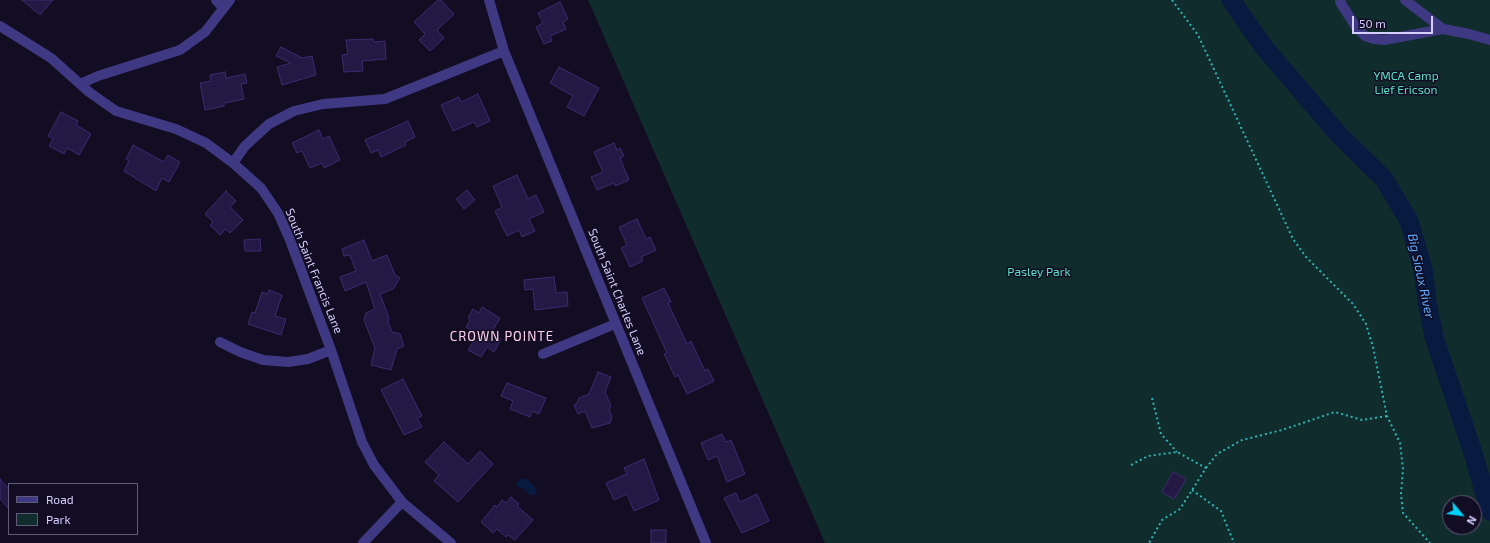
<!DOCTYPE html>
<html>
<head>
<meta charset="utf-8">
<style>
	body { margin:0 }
	#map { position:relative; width:1490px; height:543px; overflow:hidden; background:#120d22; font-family:"Exo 2",sans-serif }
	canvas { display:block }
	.legend { position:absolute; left:8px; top:483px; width:130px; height:52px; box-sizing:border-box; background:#120d22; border:1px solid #615b7a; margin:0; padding:5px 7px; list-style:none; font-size:12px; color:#d7cfff }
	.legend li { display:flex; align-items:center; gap:8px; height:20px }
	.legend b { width:20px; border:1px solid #615b7a }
	.north { position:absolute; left:1442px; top:495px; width:40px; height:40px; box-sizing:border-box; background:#120d22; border:1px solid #615b7a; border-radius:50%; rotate:119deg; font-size:11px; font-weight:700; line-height:16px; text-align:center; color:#d7cfff }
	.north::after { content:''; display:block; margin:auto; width:14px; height:18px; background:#00d2fa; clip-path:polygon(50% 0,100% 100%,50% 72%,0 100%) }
	.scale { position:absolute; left:1352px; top:16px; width:81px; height:18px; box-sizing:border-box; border:2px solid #d7cfff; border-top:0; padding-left:5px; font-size:12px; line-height:14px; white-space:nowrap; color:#d7cfff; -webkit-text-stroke:3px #120d22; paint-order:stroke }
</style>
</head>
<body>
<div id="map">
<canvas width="1490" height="543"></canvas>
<ul class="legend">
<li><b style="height:5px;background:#3f3882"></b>Road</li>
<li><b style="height:11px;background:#102c2c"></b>Park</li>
</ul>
<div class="north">N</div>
<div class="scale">50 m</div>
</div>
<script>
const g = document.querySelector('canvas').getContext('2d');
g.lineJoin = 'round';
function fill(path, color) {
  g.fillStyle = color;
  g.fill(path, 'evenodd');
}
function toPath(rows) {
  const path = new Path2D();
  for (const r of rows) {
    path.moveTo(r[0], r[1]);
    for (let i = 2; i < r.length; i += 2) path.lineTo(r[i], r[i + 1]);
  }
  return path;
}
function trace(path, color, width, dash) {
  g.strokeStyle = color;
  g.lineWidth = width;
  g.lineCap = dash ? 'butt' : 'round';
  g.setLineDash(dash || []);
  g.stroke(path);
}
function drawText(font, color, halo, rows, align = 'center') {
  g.font = font + ' "Exo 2",sans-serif';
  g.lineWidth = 3;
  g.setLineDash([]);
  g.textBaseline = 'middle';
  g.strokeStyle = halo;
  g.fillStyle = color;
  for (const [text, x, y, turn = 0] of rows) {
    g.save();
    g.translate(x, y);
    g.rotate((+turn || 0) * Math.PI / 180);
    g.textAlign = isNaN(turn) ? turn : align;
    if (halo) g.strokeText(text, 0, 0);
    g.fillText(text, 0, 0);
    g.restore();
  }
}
const green = toPath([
	[588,0,1490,0,1490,543,825,543],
	[1450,503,1474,503,1474,527,1450,527]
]);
const water = toPath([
	[520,479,526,479,535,487,537,490,535,495,530,495,524,489,517,487,516,485]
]);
const river = toPath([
	[1231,0,1263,46,1338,134,1384,179,1409,221,1423,269,1427,302,1434,337,1473,453,1490,511]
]);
const building = toPath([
	[22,0,53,0,40,15,22,0],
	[438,0,441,0,454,14,437,30,444,38,430,51,419,40,425,34,414,22,438,0],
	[560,2,568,19,563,22,566,29,550,36,552,41,544,44,536,27,543,23,538,13,560,2],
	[373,39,374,42,385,41,386,59,362,61,363,71,344,72,342,55,348,54,346,40,373,39],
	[281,47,302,58,312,56,316,75,282,85,277,67,291,63,276,56,281,47],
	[559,67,599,88,584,116,567,107,573,96,550,83,559,67],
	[225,72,226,78,245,74,247,83,241,84,244,99,224,103,224,106,205,110,200,83,211,81,210,75,225,72],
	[478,94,490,121,477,127,474,122,453,131,441,105,459,97,461,102,478,94],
	[61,112,78,121,76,125,91,134,79,155,67,148,64,154,49,146,53,139,48,136,61,112],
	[408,121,415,137,405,142,406,145,381,157,378,150,371,153,365,140,408,121],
	[319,130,323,139,329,136,340,160,324,168,322,163,310,168,302,151,297,153,292,143,319,130],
	[614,143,617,150,620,148,624,156,620,158,629,180,615,186,614,183,597,190,591,177,603,172,594,152,614,143],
	[133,145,164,162,168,155,180,162,169,182,162,178,156,191,124,171,129,161,126,159,133,145],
	[517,175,528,199,536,195,544,212,529,219,535,231,522,237,519,230,507,236,495,211,502,207,493,186,517,175],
	[467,190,475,200,464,209,456,199,467,190],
	[226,191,236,201,230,207,243,220,230,233,225,229,220,235,210,225,213,222,205,214,226,191],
	[637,219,646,239,650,237,656,250,641,257,643,261,630,267,621,248,627,245,619,227,637,219],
	[260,239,261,251,245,251,244,240,260,239],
	[364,240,372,261,387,255,395,275,400,278,393,289,380,294,389,318,388,322,392,332,400,334,404,346,397,349,391,370,371,365,375,348,364,320,366,313,375,309,366,282,345,291,340,277,356,271,350,255,344,256,342,249,364,240],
	[554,277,556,293,567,292,568,306,535,310,533,289,525,290,524,280,554,277],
	[664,288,671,302,668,303,687,344,691,341,705,371,708,369,714,381,687,394,678,375,675,377,664,354,667,353,642,298,664,288],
	[269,290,282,295,275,316,286,319,281,335,248,324,252,312,255,313,262,292,268,294,269,290],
	[482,307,500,318,491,333,501,339,494,352,487,347,481,357,468,350,475,339,468,335,471,330,466,327,470,320,468,318,473,309,479,313,482,307],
	[598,372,611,377,605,392,611,406,609,410,612,417,610,423,592,428,585,411,578,414,574,405,577,403,579,398,589,394,598,372],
	[403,379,422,416,417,418,422,427,404,435,381,390,403,379],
	[507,383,546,398,539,414,532,411,530,417,510,409,513,401,501,396,507,383],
	[722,434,726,442,731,440,745,474,727,482,717,456,708,460,701,443,722,434],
	[444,442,468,464,480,451,493,464,458,502,434,481,439,475,425,462,444,442],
	[644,459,659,500,634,511,627,494,614,500,606,483,627,474,624,468,644,459],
	[1173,472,1186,479,1174,499,1162,492,1173,472],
	[0,479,9,489,9,509,0,499,0,479],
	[736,493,740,502,757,494,769,521,742,533,724,498,736,493],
	[511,497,519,504,517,506,533,520,515,540,508,535,506,537,497,529,493,533,481,522,495,505,497,507,502,500,506,503,511,497],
	[651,530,666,530,666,543,651,543,651,530]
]);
const path = toPath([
	[1172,0,1198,35,1293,239,1306,257,1353,304,1366,324,1373,347,1387,416,1400,443,1403,469,1401,494,1403,513,1430,543],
	[1152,398,1161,434,1177,452],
	[1131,465,1148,456,1177,452,1206,468,1180,509,1162,520,1149,543],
	[1206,468,1217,454,1242,440,1282,430,1335,412,1362,420,1387,416],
	[1192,490,1221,511,1234,543]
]);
const minor = toPath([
	[216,0,223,8],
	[489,0,504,51,706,543],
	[1341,0,1340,2,1356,27,1365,36,1374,39,1384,40,1443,29,1469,34,1490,40],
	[1405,0,1443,29],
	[0,26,51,58,89,92,116,111,176,129,206,143,233,163,261,188,278,213,290,240,331,350,362,442,374,465,402,502,451,543],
	[80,84,98,76,180,50,205,32,230,0],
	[233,163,245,146,269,124,294,111,323,104,385,99,504,51],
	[220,342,240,352,263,360,288,362,308,359,331,350],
	[543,354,615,324],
	[363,543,402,502]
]);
const parkNames = [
	["YMCA Camp",1406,76],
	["Lief Ericson",1406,90],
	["Pasley Park",1039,272]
];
const streetNames = [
	["South Saint Francis Lane",314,271,68],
	["South Saint Charles Lane",617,292,68]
];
const waterNames = [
	["Big Sioux River",1421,276,78]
];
const neighbourhoodNames = [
	["CROWN POINTE",502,337]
];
fill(green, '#102c2c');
fill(water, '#091a40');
trace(river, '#091a40', 19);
fill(building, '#241944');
trace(building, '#3d2b70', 1);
trace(path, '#2db5b5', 2, [2, 3]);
trace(minor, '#3f3882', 10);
drawText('12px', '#59e0c6', '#120d22', parkNames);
drawText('12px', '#d7cfff', '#120d22', streetNames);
drawText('italic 13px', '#5daaff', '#120d22', waterNames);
g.letterSpacing = '1px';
drawText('13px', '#ffd1eb', '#120d22', neighbourhoodNames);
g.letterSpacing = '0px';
</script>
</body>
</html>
